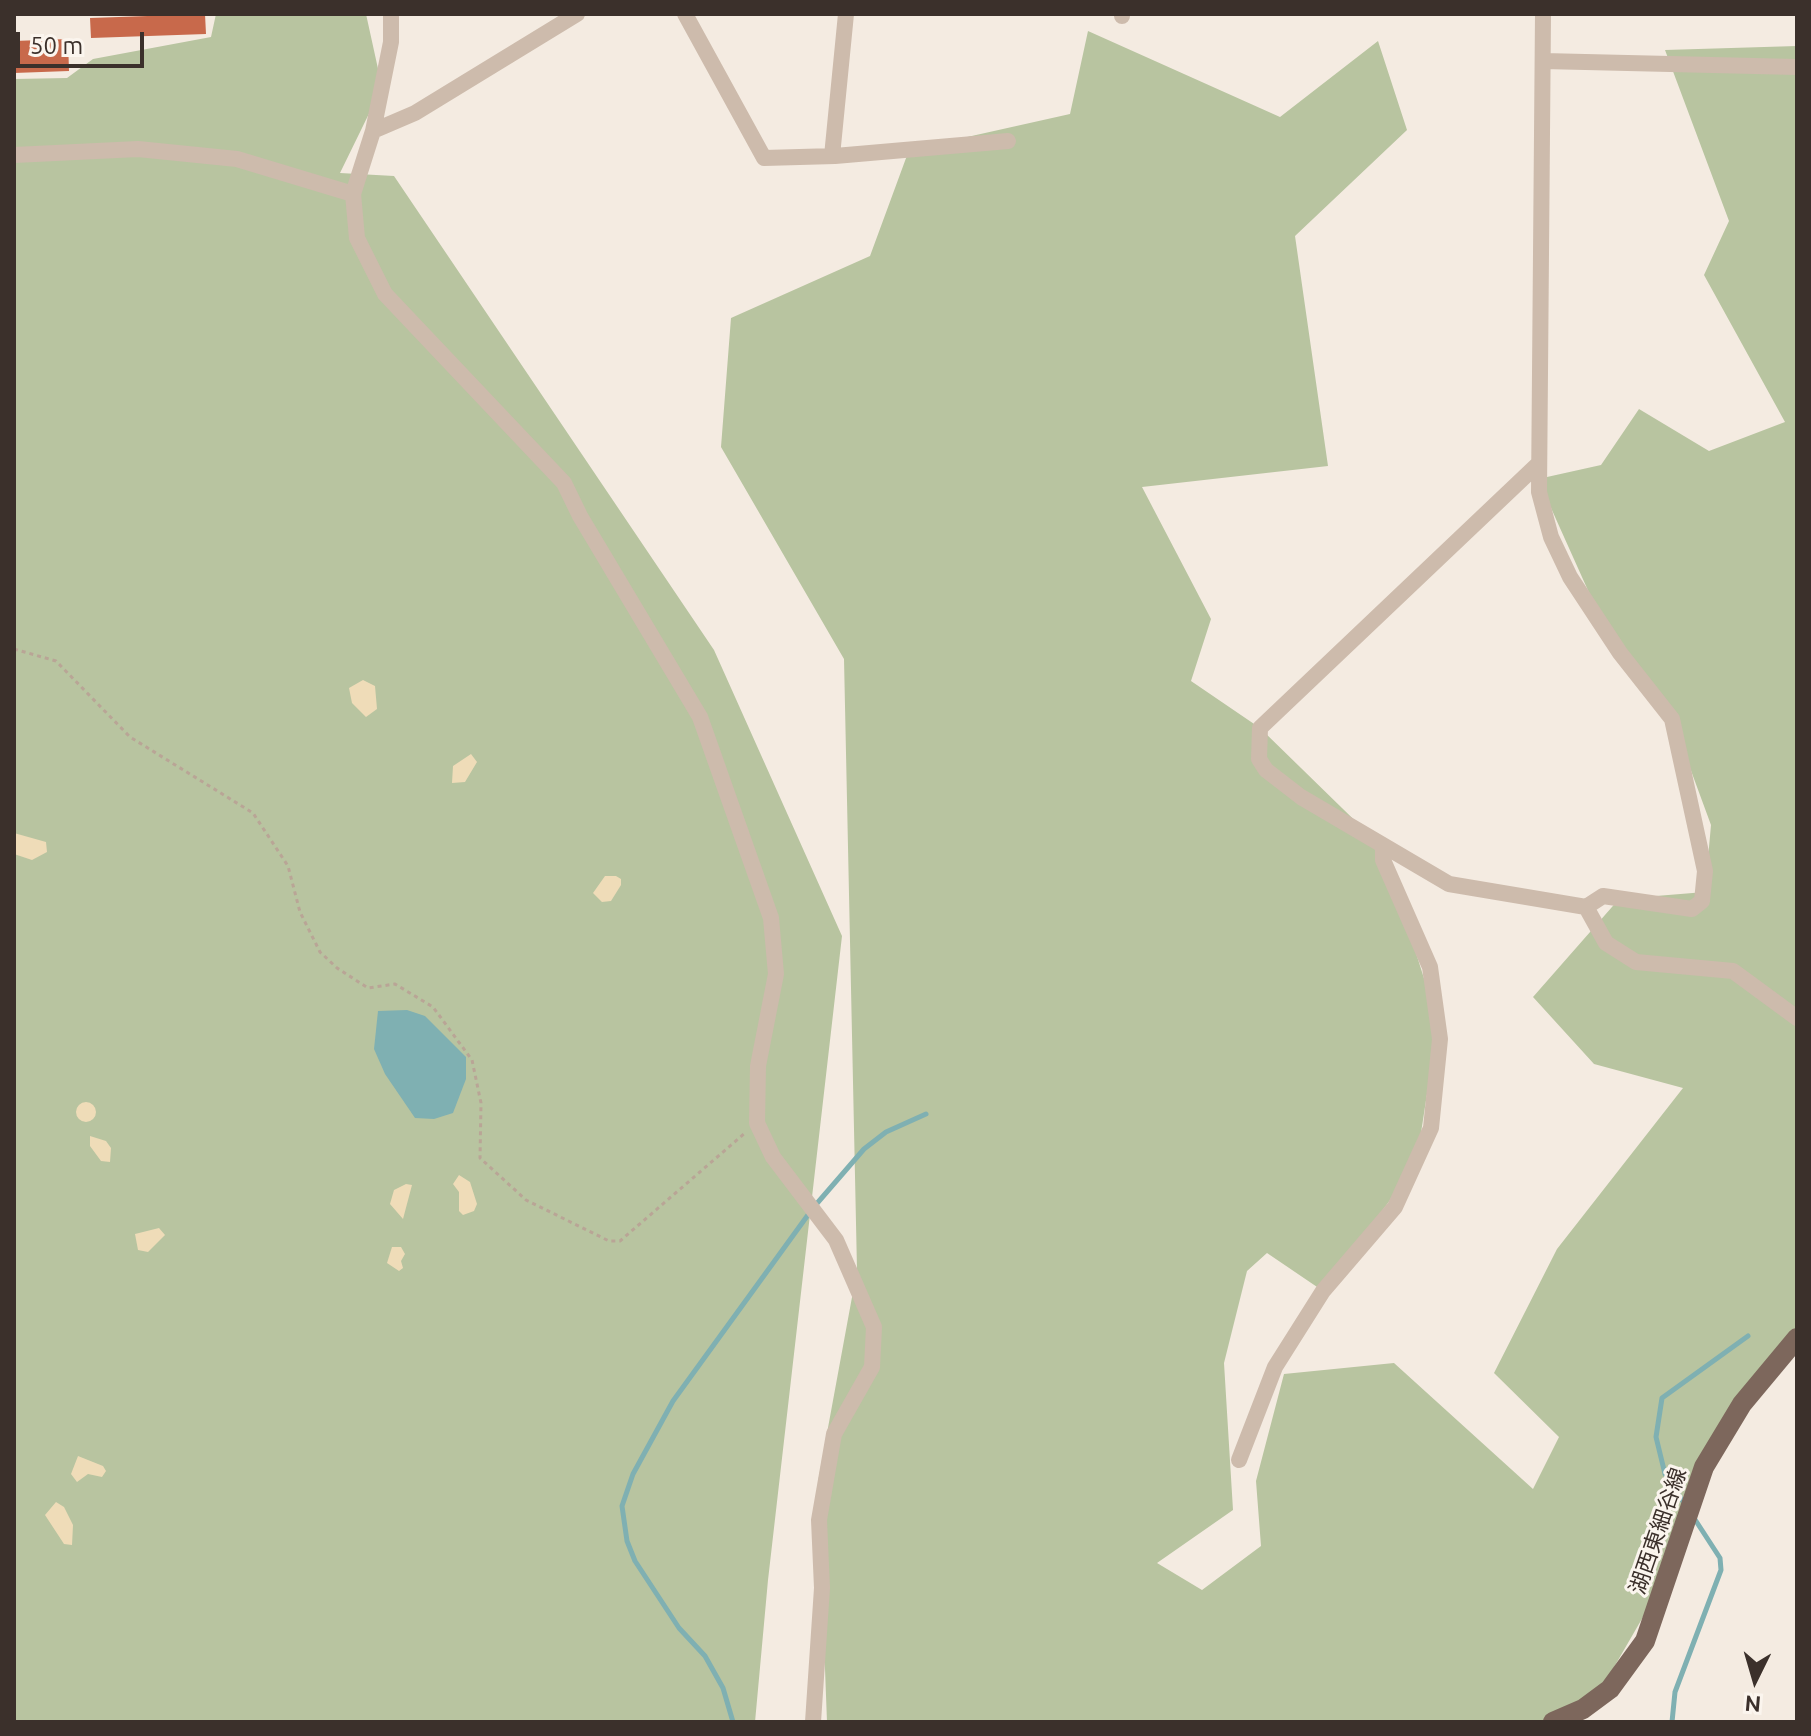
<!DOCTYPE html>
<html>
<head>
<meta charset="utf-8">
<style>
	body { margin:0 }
	#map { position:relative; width:1811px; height:1736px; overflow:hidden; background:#f4ebe1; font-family:Ubuntu,sans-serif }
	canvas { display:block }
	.frame { position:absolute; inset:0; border:16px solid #3b302b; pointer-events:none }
	.north { position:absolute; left:1715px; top:1640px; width:80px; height:80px; -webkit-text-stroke:6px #fbf5ee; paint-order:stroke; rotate:185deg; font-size:22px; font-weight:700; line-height:32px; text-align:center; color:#3b302b }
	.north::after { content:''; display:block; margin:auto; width:28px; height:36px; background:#3b302b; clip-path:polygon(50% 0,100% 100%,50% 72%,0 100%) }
	.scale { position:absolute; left:16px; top:32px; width:128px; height:36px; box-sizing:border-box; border:4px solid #3b302b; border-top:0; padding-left:10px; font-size:24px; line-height:28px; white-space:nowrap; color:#3b302b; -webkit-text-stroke:6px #fbf5ee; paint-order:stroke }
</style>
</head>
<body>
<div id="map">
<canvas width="1811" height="1736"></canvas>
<div class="frame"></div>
<div class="north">N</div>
<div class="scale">50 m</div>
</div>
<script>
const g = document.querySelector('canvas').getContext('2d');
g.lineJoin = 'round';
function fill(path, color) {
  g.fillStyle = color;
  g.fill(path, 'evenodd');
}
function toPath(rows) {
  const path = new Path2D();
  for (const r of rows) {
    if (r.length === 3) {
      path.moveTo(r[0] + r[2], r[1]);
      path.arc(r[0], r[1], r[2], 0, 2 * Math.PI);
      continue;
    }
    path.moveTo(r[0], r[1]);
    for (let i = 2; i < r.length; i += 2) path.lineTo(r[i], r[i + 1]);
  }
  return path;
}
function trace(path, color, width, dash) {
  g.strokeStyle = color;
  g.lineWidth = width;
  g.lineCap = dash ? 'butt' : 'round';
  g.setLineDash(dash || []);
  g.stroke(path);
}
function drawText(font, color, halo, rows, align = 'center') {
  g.font = font + ' Ubuntu,"Noto Sans JP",sans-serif';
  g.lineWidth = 6;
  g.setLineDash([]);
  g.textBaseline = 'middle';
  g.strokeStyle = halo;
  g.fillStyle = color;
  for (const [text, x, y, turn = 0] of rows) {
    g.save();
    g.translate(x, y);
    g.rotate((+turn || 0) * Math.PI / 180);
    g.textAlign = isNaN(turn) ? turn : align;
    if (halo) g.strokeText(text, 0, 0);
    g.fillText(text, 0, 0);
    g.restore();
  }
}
const green = toPath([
	[216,14,366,14,382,87,340,173,394,176,714,650,842,936,768,1580,755,1722,14,1722,14,79,67,78,93,59,211,37],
	[1088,31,1280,117,1378,41,1407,130,1295,236,1328,466,1142,487,1211,619,1191,681,1260,728,1383,848,1438,1023,1416,1165,1323,1291,1267,1253,1247,1271,1224,1363,1233,1510,1157,1563,1202,1590,1261,1546,1256,1481,1284,1374,1394,1363,1533,1489,1559,1437,1494,1373,1557,1249,1683,1088,1594,1064,1533,997,1619,899,1705,892,1711,825,1672,719,1608,635,1538,479,1601,465,1639,409,1709,451,1785,422,1704,275,1729,221,1665,50,1797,46,1797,1329,1742,1404,1669,1572,1595,1700,1542,1722,827,1722,818,1482,857,1270,844,659,721,447,731,318,870,256,909,150,1070,114]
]);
const sand = toPath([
	[363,680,375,686,377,709,366,717,352,703,349,688],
	[471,754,477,762,465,782,452,783,453,766],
	[14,833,46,842,47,852,32,860,14,854],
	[605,876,616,876,621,879,621,885,611,901,602,902,593,893],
	[86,1112,10],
	[90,1136,106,1141,111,1148,110,1162,101,1161,90,1146],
	[459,1175,470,1182,477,1204,474,1211,463,1215,459,1211,459,1192,453,1184],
	[406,1184,412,1185,403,1219,390,1204,394,1190],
	[159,1228,165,1235,148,1252,138,1250,135,1234],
	[392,1247,401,1247,405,1254,401,1261,403,1268,399,1271,387,1263],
	[78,1456,103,1466,106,1471,102,1477,88,1474,77,1482,71,1474],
	[56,1502,64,1507,73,1525,72,1545,64,1544,45,1515]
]);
const water = toPath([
	[407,1010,425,1016,466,1057,466,1079,453,1113,434,1119,415,1118,385,1074,374,1049,378,1011]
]);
const stream = toPath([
	[1684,1503,1665,1474,1656,1437,1662,1398,1748,1336],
	[733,1722,723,1688,705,1656,679,1628,635,1561,627,1541,622,1506,633,1474,673,1401,813,1208,864,1149,886,1132,926,1114],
	[1672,1722,1675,1692,1721,1570,1720,1558,1694,1518]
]);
const building = toPath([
	[205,14,206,34,91,38,90,18],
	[68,39,69,71,14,73,14,41]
]);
const path = toPath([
	[14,649,56,661,130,737,253,813,288,866,300,912,320,952,337,968,368,988,395,984,433,1007,472,1060,481,1103,480,1158,526,1200,609,1241,620,1241,745,1133]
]);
const minor = toPath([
	[391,14,391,42,373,131,353,194,357,238,385,294,564,483,580,516,700,717,771,918,776,974,758,1066,757,1123,773,1157,836,1240,874,1327,872,1367,834,1434,819,1520,822,1588,813,1722],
	[685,14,764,158,835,156,1008,141],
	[1122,14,1122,16],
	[1543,61,1797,67],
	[373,131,415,113,577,14],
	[14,155,138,149,237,159,353,194],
	[832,156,846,14],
	[1537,465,1260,728,1259,759,1266,770,1301,797,1449,884,1586,907,1603,896,1692,909,1702,901,1705,871,1672,719,1620,653,1570,577,1551,537,1539,492,1543,14],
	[1586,907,1606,943,1636,962,1733,971,1797,1018],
	[1239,1460,1275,1367,1323,1291,1395,1207,1431,1128,1440,1039,1430,967,1383,860,1383,848]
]);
const major = toPath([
	[1553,1722,1583,1709,1610,1689,1645,1641,1704,1467,1742,1404,1797,1338]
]);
const streetNames = [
	["湖西東細谷線",1658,1531,-71]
];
fill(green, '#b8c4a0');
fill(sand, '#efdcb8');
fill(water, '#7fb0b2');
trace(stream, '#7fb0b2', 5);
fill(building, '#c8694b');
trace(path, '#b9a596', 3, [4, 4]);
trace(minor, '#cdbbac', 16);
trace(major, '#7d675c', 20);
drawText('22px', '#3b302b', '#fbf5ee', streetNames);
</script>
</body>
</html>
